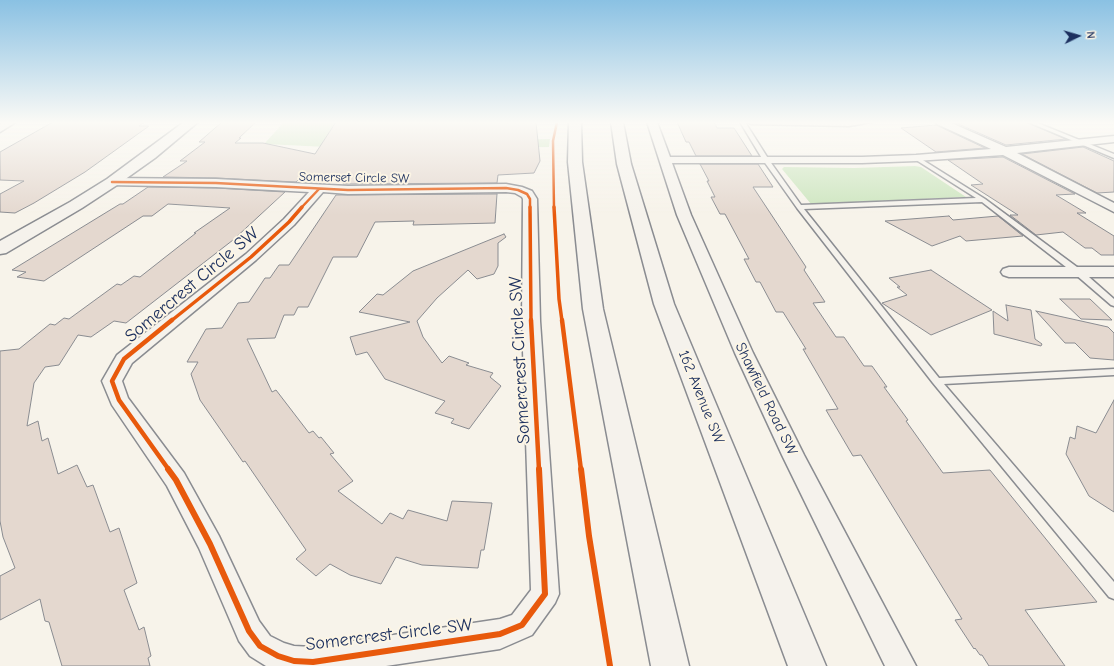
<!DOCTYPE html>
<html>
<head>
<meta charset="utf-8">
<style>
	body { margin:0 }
	#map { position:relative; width:1114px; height:666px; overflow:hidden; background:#f7f3ea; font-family:"Comic Neue",sans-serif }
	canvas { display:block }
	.north { position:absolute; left:1058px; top:16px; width:40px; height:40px; -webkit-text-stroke:3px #fcf5e5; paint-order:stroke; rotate:85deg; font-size:11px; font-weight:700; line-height:16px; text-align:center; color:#1b2f5e }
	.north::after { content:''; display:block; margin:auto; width:14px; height:18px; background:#1b2f5e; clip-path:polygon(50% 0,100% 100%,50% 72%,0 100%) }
</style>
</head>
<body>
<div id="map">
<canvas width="1114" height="666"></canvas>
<div class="north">N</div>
</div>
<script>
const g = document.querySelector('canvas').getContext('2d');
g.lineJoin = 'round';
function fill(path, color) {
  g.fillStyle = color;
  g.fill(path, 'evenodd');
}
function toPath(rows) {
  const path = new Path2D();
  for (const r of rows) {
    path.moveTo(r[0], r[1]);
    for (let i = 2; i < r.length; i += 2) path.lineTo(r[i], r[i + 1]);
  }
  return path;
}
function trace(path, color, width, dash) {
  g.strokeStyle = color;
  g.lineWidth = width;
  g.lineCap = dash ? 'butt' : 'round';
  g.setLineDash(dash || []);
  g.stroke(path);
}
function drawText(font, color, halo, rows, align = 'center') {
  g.font = font + ' "Comic Neue",sans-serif';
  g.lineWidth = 4;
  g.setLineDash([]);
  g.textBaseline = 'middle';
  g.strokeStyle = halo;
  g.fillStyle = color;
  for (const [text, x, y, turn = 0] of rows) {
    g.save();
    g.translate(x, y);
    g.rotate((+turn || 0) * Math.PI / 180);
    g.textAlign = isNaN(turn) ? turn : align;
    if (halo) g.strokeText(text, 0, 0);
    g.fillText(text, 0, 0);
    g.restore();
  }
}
const green = toPath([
	[284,122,336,122,326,137,370,140,425,141,550,139,549,147,424,149,390,150,264,144],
	[915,166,921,167,966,197,811,204,782,169,784,167,854,168]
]);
const building = toPath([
	[53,122,145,122,139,126,149,126,85,172,34,203,15,213,0,212,0,194,24,181,0,180,0,152,53,122],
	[222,122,256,122,239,138,241,138,235,143,263,143,315,154,336,122,536,122,540,161,534,173,498,175,497,183,343,184,349,175,301,177,296,182,216,178,163,177,187,161,180,161,205,142,199,142,222,122],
	[677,122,714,122,717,128,734,128,752,156,696,156,689,142,686,142,677,122],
	[973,122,1027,122,1066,139,1006,145,956,123,973,122],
	[936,125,985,148,936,152,901,128,936,125],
	[1083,147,1114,161,1114,192,1097,193,1022,154,1083,147],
	[1003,157,1075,194,1056,195,1086,213,1077,213,1114,236,1114,255,1101,255,1092,248,1085,248,1063,232,1036,235,1010,215,1018,215,971,185,983,184,948,160,1003,157],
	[700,164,758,164,773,187,753,187,806,267,804,270,825,302,813,303,836,337,844,337,864,366,872,366,887,387,884,387,908,420,906,421,943,473,990,470,1097,602,1025,610,1065,666,989,666,982,655,980,655,975,648,974,649,955,620,962,619,861,455,853,456,826,410,838,409,803,349,806,349,783,312,776,312,760,282,756,282,744,259,749,259,725,214,720,214,711,197,715,197,707,181,709,181,700,164],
	[148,187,216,188,285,192,233,240,126,323,114,321,91,337,78,335,59,365,45,367,34,383,27,426,38,421,42,441,48,438,58,474,77,465,87,487,93,485,110,532,119,528,137,583,124,590,139,630,144,627,151,656,148,658,150,666,62,666,49,622,45,621,40,599,0,620,0,576,15,568,3,537,0,521,0,351,19,349,50,324,55,325,64,318,69,319,117,284,121,285,134,276,140,277,196,233,194,233,230,208,168,204,152,216,143,216,44,281,17,277,26,272,12,270,120,204,123,204,148,187],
	[497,194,495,223,413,225,414,221,375,222,357,257,333,257,308,307,298,307,294,315,284,315,275,338,247,339,272,392,276,390,309,433,313,431,319,438,321,437,334,453,330,454,353,481,338,491,382,524,390,513,403,519,408,510,447,521,452,501,492,503,484,550,481,550,478,568,422,565,396,557,381,584,350,575,330,564,316,576,296,559,306,550,245,461,243,462,200,400,191,374,198,362,187,362,206,329,222,328,238,303,249,302,265,278,270,278,279,265,289,265,336,195,497,194],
	[949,216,953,220,998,216,1023,236,966,241,960,236,932,246,885,221,949,216],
	[504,234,506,237,498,243,498,266,494,274,477,279,468,270,437,298,417,321,423,337,442,363,449,356,469,363,466,365,493,373,490,377,501,386,469,429,451,423,454,419,435,413,445,401,385,379,367,352,356,355,350,337,410,322,359,312,377,294,383,295,413,271,504,234],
	[931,270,992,310,931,335,882,303,907,295,897,287,900,287,889,278,931,270],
	[1060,299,1090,299,1112,320,1081,319,1060,299],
	[1006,305,1031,310,1035,339,1042,344,1041,346,994,334,993,311,1008,321,1006,305],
	[1036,311,1108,327,1114,333,1114,360,1090,358,1075,343,1065,343,1036,311],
	[1114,400,1114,512,1089,496,1066,454,1070,437,1075,439,1077,426,1096,433,1114,400]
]);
const service = toPath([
	[740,122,745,122,769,160,801,205,976,198,913,158,918,157,985,199,1081,270,1114,299,1114,306,1111,305,1075,274,982,202,804,209,939,378,1114,369,1114,375,944,384,1114,582,1114,599,1109,597,933,383,797,208,763,160,740,122],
	[748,122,872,122,849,126,751,124,748,122],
	[1028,122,1035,122,1114,154,1114,158,1028,122]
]);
const minor = toPath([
	[4,122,16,122,0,132,0,124,4,122],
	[647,122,657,122,670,157,862,157,916,155,991,149,937,124,936,122,949,122,1006,147,1114,136,1114,142,1017,153,1114,203,1114,212,1003,155,916,161,862,163,672,163,691,215,753,353,804,455,916,666,885,666,782,455,735,353,677,215,647,122],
	[112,178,216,179,348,186,506,184,522,187,532,191,537,199,540,321,559,594,555,603,532,635,500,649,386,666,266,666,250,656,239,641,199,548,167,486,112,405,102,381,117,355,246,254,284,219,309,192,216,187,108,185,106,182,108,179,112,178],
	[323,192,348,194,506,192,515,193,522,197,523,199,522,321,531,590,512,615,500,619,313,647,294,646,284,643,270,636,259,621,219,536,184,473,128,398,122,381,132,363,256,260,294,225,323,192],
	[1009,267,1114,267,1114,277,1009,277,1003,275,1001,272,1003,269,1009,267]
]);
const tertiary = toPath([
	[184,122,198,122,155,158,117,185,82,208,6,253,0,254,0,241,70,202,107,179,184,122]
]);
const secondary = toPath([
	[569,122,581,122,582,162,603,309,689,666,651,666,583,309,568,162,569,122],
	[611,122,623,122,631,164,674,304,826,666,788,666,654,304,617,164,611,122]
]);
const cyclewayFar3 = toPath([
	[112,182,216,183,348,190,506,188,518,190,527,194,530,199,530,208],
	[301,208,319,189],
	[554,208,553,141,557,122]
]);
const cyclewayFar2 = toPath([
	[530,207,531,321],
	[554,207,559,299,562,321],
	[171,321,251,257,289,222,302,207]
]);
const cyclewayFar1 = toPath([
	[531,320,539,470],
	[562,320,581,470],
	[169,470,119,400,112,381,124,359,172,320]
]);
const cycleway = toPath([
	[168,469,176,480,210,544,249,631,260,646,278,656,294,661,313,662,500,634,522,625,545,594,539,469],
	[581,469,589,536,610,666]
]);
const farStreetnames = [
	["Somerset Circle SW",354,178,1]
];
const streetNames = [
	["162 Avenue SW",701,397,68],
	["Shawfield Road SW",766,399,64]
];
const nearStreetnames = [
	["Somercrest Circle SW",192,285,-40],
	["Somercrest Circle SW",520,360,-93],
	["Somercrest Circle SW",389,635,-7]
];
fill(green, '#cce5be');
fill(building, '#e4d8cf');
trace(building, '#8a8c91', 1);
trace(service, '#8a8c91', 3);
trace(minor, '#8a8c91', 3);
trace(tertiary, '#8a8c91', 3);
trace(secondary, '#8a8c91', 3);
fill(service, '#f5f2ec');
fill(minor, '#f5f2ec');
fill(tertiary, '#f5f2ec');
fill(secondary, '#f5f2ec');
trace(cyclewayFar3, '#e8590c', 2.5);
trace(cyclewayFar2, '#e8590c', 3.5);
trace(cyclewayFar1, '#e8590c', 4.5);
trace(cycleway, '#e8590c', 6);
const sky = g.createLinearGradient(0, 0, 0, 215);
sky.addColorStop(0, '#8ac1e3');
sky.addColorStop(0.57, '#fbfaf6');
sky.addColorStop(1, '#fbfaf600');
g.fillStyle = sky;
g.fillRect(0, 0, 1114, 215);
drawText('13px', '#1b2f5e', '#fcf5e5', farStreetnames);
drawText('15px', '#1b2f5e', '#fcf5e5', streetNames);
drawText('18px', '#1b2f5e', '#fcf5e5', nearStreetnames);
</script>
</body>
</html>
